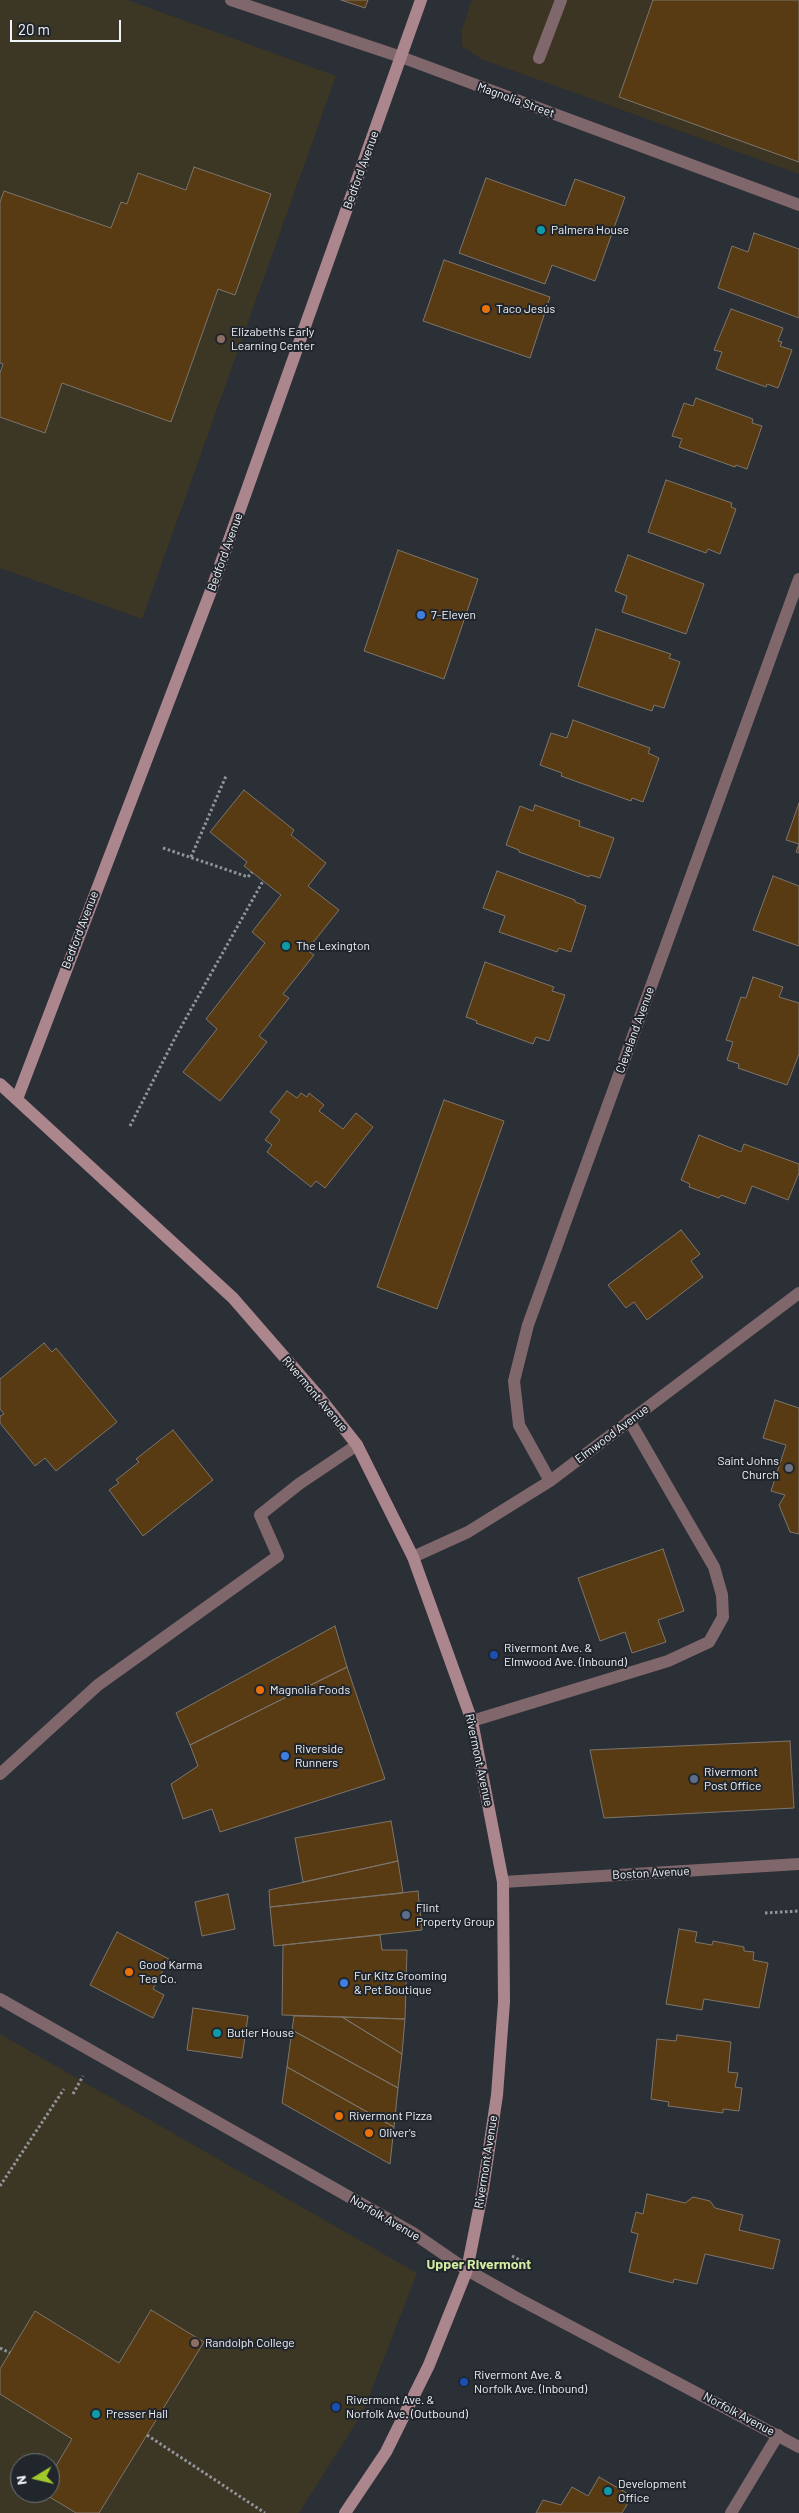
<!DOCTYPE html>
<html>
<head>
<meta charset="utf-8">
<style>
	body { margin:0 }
	#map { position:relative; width:799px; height:2513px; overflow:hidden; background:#2b2f36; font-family:Barlow,sans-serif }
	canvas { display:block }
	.north { position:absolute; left:10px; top:2453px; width:50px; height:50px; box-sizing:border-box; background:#21252c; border:1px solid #73777d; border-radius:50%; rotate:261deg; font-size:14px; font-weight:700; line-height:20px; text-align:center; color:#eff2f7 }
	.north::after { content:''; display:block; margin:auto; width:18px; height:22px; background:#a1c92a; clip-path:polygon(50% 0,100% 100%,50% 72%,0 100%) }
	.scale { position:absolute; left:10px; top:20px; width:111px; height:22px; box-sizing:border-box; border:2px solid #eff2f7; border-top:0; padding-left:6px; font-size:15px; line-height:18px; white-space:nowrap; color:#eff2f7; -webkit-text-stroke:4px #21252c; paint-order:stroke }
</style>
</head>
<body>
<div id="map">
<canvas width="799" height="2513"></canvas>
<div class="north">N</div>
<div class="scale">20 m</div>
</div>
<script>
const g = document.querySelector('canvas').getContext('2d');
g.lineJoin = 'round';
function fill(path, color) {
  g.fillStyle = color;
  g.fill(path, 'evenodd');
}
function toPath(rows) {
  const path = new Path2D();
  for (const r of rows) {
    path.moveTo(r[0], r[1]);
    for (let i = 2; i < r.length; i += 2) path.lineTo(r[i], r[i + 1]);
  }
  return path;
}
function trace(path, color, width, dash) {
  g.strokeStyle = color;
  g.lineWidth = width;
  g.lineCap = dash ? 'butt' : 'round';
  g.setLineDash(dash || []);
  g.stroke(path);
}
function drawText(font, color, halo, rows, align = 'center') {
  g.font = font + ' Barlow,sans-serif';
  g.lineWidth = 4;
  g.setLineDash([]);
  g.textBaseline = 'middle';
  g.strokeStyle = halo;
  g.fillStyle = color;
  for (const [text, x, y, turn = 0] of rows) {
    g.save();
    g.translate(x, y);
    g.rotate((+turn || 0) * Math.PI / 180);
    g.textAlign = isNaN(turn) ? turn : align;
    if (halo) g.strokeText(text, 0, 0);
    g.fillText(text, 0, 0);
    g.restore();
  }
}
const commercial = toPath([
	[472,0,799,0,799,174,481,59,462,46,462,29]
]);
const education = toPath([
	[0,0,128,0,336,76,142,619,0,568,0,417,45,433,62,383,171,422,218,289,235,295,271,194,194,167,186,190,138,173,127,204,120,202,111,228,4,191,0,202],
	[0,2034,417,2273,363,2412,299,2513,0,2513],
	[20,2463,50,2463,50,2493,20,2493]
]);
const building = toPath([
	[341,0,368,0,365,8,341,0],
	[653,0,799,0,799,162,619,97,653,0],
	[194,167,271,194,235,295,218,289,171,422,62,383,45,433,0,417,0,373,3,364,0,363,0,202,4,191,111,228,121,202,127,204,138,173,186,190,194,167],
	[486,178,565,206,575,179,625,197,595,281,552,265,545,284,459,253,486,178],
	[754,233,799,249,799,318,718,288,732,246,748,252,754,233],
	[444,260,550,297,530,358,423,321,444,260],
	[731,309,783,328,778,341,782,342,780,346,792,350,778,388,767,384,766,387,716,369,722,352,714,350,731,309],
	[696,398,753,419,752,423,762,426,747,469,736,465,735,467,679,447,682,439,672,436,684,403,693,406,696,398],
	[666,480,732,503,731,507,736,509,720,554,708,549,706,553,648,532,666,480],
	[398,550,478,579,444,679,364,651,398,550],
	[628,555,704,584,686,634,622,612,627,596,615,591,628,555],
	[596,629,671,654,669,658,680,662,664,708,654,705,652,711,578,686,596,629],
	[573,720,650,748,648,753,659,758,643,802,632,798,631,801,561,776,562,773,540,765,551,733,567,738,573,720],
	[244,790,294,830,291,835,326,863,308,886,339,910,307,950,314,955,283,994,289,998,259,1036,267,1042,220,1101,183,1072,217,1029,206,1019,265,943,252,932,281,895,244,866,247,862,210,832,244,790],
	[799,803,799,853,796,852,799,844,786,840,799,803],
	[535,805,580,821,579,826,614,838,600,878,590,875,589,877,519,852,519,850,506,845,520,806,533,811,535,805],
	[497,871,575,900,575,902,586,906,571,952,559,948,557,952,499,932,505,916,483,908,497,871],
	[773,876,799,886,799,946,753,930,773,876],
	[485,962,554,987,552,991,565,995,549,1041,536,1037,533,1044,476,1023,477,1021,466,1017,485,962],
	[753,977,783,987,779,997,799,1003,799,1054,787,1085,738,1068,739,1064,727,1060,733,1042,726,1040,741,997,746,998,753,977],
	[287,1091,297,1098,301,1093,307,1097,309,1093,324,1105,319,1111,343,1129,356,1113,373,1127,325,1188,316,1181,311,1187,267,1152,272,1145,265,1140,280,1120,270,1112,287,1091],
	[444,1100,504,1121,437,1309,377,1287,444,1100],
	[699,1135,741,1152,744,1144,799,1164,799,1173,788,1200,752,1186,745,1204,721,1195,719,1198,689,1187,690,1184,681,1180,699,1135],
	[681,1230,700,1254,691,1261,703,1277,647,1320,634,1302,626,1308,608,1285,681,1230],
	[44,1343,52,1352,56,1348,117,1422,56,1471,45,1458,35,1466,0,1423,0,1416,4,1414,0,1409,0,1379,44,1343],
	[775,1400,799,1408,799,1534,790,1532,779,1505,785,1495,771,1491,786,1445,763,1438,775,1400],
	[173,1430,213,1480,143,1536,109,1490,119,1483,116,1480,139,1462,136,1459,173,1430],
	[663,1549,684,1611,658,1620,666,1642,632,1653,625,1632,600,1641,578,1578,663,1549],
	[335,1626,347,1667,190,1745,176,1713,335,1626],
	[347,1667,385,1779,220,1832,212,1809,183,1819,171,1784,198,1766,190,1745,347,1667],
	[790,1741,794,1808,604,1818,590,1750,790,1741],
	[391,1821,398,1861,303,1882,295,1838,391,1821],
	[398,1861,403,1893,270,1907,269,1890,398,1861],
	[418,1891,422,1930,274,1946,270,1907,418,1891],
	[228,1894,235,1929,202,1936,195,1902,228,1894],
	[679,1929,697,1932,695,1942,712,1945,713,1941,744,1947,744,1951,754,1952,753,1960,768,1963,759,2008,704,1999,702,2010,666,2004,679,1929],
	[117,1932,169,1959,153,1989,164,1995,153,2018,90,1985,117,1932],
	[380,1935,382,1950,407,1950,405,2019,282,2015,283,1945,380,1935],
	[193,2008,248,2016,242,2058,187,2050,193,2008],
	[294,2016,342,2017,402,2054,398,2088,292,2030,294,2016],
	[342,2017,405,2019,402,2054,342,2017],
	[292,2030,398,2088,394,2127,287,2067,292,2030],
	[677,2035,731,2042,728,2072,738,2073,735,2087,742,2088,739,2111,723,2109,723,2113,668,2106,669,2102,651,2099,657,2039,676,2041,677,2035],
	[287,2067,394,2127,390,2164,282,2103,287,2067],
	[647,2194,685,2203,693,2197,710,2201,715,2208,743,2215,739,2230,780,2240,773,2269,705,2254,697,2284,674,2279,673,2283,629,2272,638,2234,631,2232,636,2212,643,2214,647,2194],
	[151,2310,204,2342,99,2513,76,2513,43,2493,50,2493,50,2476,72,2439,0,2394,0,2369,35,2311,119,2363,151,2310],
	[599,2477,632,2496,622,2513,536,2513,543,2500,561,2505,572,2487,588,2496,599,2477]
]);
const path = toPath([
	[163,848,248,877,252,872],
	[191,857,226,776],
	[130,1126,176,1036,263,881],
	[765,1913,799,1911],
	[73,2094,83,2076],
	[0,2186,64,2089],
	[512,2256,526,2263],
	[0,2348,10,2353],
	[147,2435,265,2513]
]);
const lane = toPath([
	[539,58,561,0],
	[472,1721,668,1661,709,1642,723,1617,722,1595,714,1567,629,1420],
	[0,1774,98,1685,278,1556,260,1515,299,1484,357,1445],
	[731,2513,778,2435]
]);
const street = toPath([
	[231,0,401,57,799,205],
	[550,1481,519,1425,514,1381,528,1325,799,579],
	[413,1557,468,1532,550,1481,799,1293],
	[503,1882,799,1864],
	[0,1999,413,2233,467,2270,515,2297,799,2447]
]);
const secondary = toPath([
	[0,1084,233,1298,320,1398,357,1445,413,1557,472,1721,503,1882,504,2002,497,2095,483,2189,467,2270,429,2365,386,2452,345,2513],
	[17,1099,212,588,421,0]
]);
const markers = [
	[541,230,5,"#0f9aa8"],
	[486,309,5,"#e8710a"],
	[221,339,5,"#8d6e63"],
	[421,615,5,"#3f7fe0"],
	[286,946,5,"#0f9aa8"],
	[789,1468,5,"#6b7280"],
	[494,1655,5,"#1a4fb4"],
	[260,1690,5,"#e8710a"],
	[285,1756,5,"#3f7fe0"],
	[694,1779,5,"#5c6f8a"],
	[406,1915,5,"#5c6f8a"],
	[129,1972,5,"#e8710a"],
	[344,1983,5,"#3f7fe0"],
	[217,2033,5,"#0f9aa8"],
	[339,2116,5,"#e8710a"],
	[369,2133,5,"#e8710a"],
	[195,2343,5,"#8d6e63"],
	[464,2382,5,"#1a4fb4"],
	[336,2407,5,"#1a4fb4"],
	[96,2414,5,"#0f9aa8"],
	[608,2491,5,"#0f9aa8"]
];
const streetNames = [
	["Magnolia Street",516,100,20],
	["Bedford Avenue",361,170,-70],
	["Bedford Avenue",225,552,-70],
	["Bedford Avenue",80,930,-69],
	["Cleveland Avenue",635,1030,-70],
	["Rivermont Avenue",315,1394,50],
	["Elmwood Avenue",612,1434,-37],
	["Rivermont Avenue",479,1760,78],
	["Boston Avenue",651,1873,-3],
	["Rivermont Avenue",486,2162,-81],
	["Norfolk Avenue",385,2218,30],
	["Norfolk Avenue",739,2414,28]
];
const poiNames = [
	["Palmera House",551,230],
	["Taco Jesús",496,309],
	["Elizabeth's Early",231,332],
	["Learning Center",231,346],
	["7-Eleven",431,615],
	["The Lexington",296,946],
	["Saint Johns",779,1461,"right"],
	["Church",779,1475,"right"],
	["Rivermont Ave. &",504,1648],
	["Elmwood Ave. (Inbound)",504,1662],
	["Magnolia Foods",270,1690],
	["Riverside",295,1749],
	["Runners",295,1763],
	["Rivermont",704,1772],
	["Post Office",704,1786],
	["Flint",416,1908],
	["Property Group",416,1922],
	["Good Karma",139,1965],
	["Tea Co.",139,1979],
	["Fur Kitz Grooming",354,1976],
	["& Pet Boutique",354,1990],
	["Butler House",227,2033],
	["Rivermont Pizza",349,2116],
	["Oliver's",379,2133],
	["Randolph College",205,2343],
	["Rivermont Ave. &",474,2375],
	["Norfolk Ave. (Inbound)",474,2389],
	["Rivermont Ave. &",346,2400],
	["Norfolk Ave. (Outbound)",346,2414],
	["Presser Hall",106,2414],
	["Development",618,2484],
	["Office",618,2498]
];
const neighbourhoodNames = [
	["Upper Rivermont",479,2264]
];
fill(commercial, '#3d3524');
fill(education, '#3c3624');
fill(building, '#593b13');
trace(building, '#7c756d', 1);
trace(path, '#91959b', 3, [2.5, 2.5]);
trace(lane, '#7f676b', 12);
trace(street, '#7f676b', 12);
trace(secondary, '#ac868d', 12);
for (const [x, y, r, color] of markers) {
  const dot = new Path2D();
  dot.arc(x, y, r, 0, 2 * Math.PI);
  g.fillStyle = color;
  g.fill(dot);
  trace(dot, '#21252c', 2);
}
drawText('12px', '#eff2f7', '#21252c', streetNames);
drawText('12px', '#eff2f7', '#21252c', poiNames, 'left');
drawText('bold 14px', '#d2eba1', '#21252c', neighbourhoodNames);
</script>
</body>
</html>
